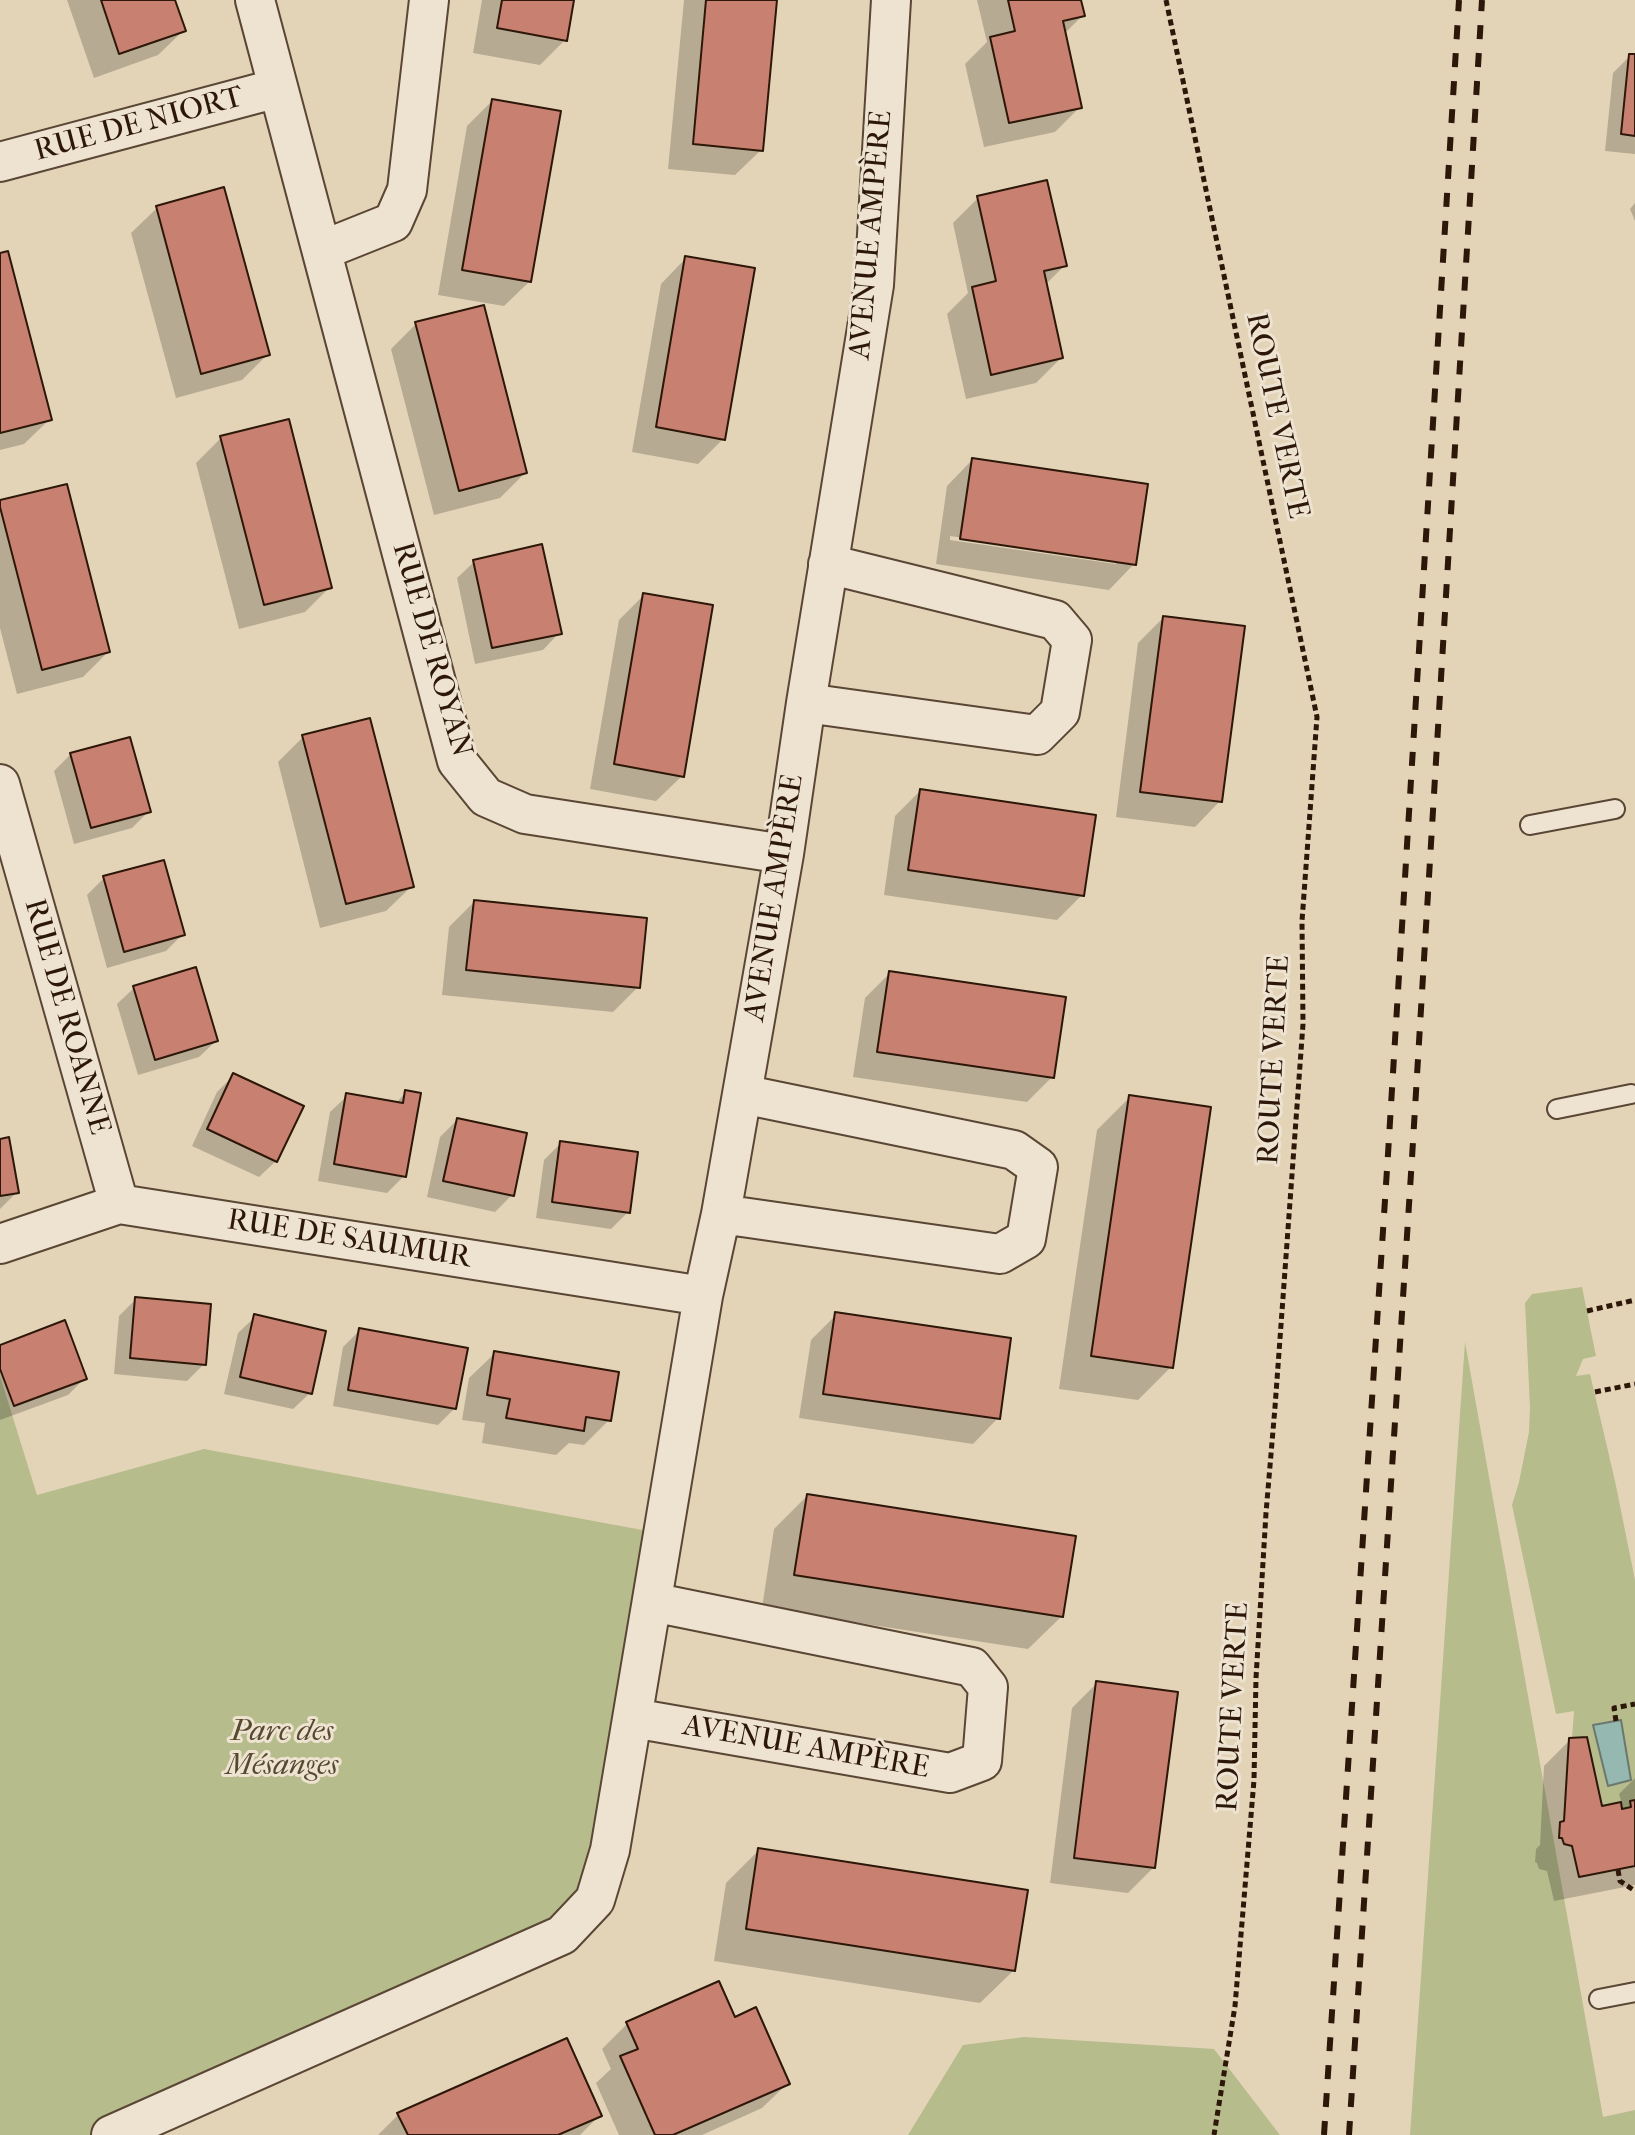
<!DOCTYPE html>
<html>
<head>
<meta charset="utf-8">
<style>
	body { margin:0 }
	canvas { display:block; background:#e3d4b7 }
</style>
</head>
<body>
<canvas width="1635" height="2135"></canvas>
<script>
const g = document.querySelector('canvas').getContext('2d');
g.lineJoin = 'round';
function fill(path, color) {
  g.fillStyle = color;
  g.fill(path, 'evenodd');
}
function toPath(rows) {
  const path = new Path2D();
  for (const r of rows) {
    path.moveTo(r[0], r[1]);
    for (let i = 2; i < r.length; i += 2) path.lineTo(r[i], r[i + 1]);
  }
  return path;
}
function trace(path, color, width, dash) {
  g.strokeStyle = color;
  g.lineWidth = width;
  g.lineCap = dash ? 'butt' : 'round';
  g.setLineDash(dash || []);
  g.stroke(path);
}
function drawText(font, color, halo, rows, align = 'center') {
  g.font = font + ' "IM FELL French Canon",serif';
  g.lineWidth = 6;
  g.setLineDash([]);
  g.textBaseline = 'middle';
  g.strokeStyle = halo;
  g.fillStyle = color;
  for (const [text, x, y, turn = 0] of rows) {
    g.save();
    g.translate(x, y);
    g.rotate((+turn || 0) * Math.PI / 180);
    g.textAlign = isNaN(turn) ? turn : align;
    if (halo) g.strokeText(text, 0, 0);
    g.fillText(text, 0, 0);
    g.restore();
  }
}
const green = toPath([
	[1582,1287,1596,1356,1583,1359,1576,1376,1590,1374,1615,1481,1635,1580,1635,1866,1579,1877,1572,1846,1564,1844,1562,1838,1559,1838,1560,1822,1564,1820,1569,1738,1572,1738,1574,1711,1556,1714,1512,1505,1519,1482,1529,1432,1530,1407,1525,1303,1532,1294],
	[1465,1342,1603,2117,1635,2110,1635,2135,1410,2135],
	[0,1376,37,1495,204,1449,664,1534,595,1900,111,2135,0,2135],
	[1024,2037,1214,2049,1280,2135,908,2135,963,2045]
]);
const water = toPath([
	[1621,1720,1631,1780,1608,1786,1593,1725,1621,1720]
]);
const shadow = toPath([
	[67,0,173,0,184,30,158,55,94,78],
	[482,0,572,0,565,40,540,65,473,53],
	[684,0,775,0,761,150,735,175,668,169],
	[977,0,1079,0,1083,15,1064,34,1080,107,1055,132,984,147,965,64,987,42],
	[1630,56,1635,56,1635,154,1605,151,1613,73],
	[492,101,530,281,504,306,438,295,467,126],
	[978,198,1064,266,1045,285,1061,358,1036,383,966,399,947,314,968,293,953,223],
	[1635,203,1635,221,1630,209],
	[157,208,267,355,242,380,176,398,131,233],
	[0,255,50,419,24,444,0,450],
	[686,258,723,439,698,464,632,452,661,284],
	[416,324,525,473,500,498,434,515,391,349],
	[221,438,330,587,305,612,239,629,196,463],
	[972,460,1134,564,1109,590,936,564,947,486],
	[950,536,1116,560,1116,564,950,540],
	[0,503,108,652,83,677,17,694,0,628],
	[474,562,559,633,543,650,475,664,457,578],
	[644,595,682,776,656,801,590,789,619,620],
	[1163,618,1220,801,1195,827,1116,817,1138,643],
	[303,737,412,886,386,911,320,928,278,762],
	[71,754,149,811,132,828,74,844,54,771],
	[920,791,1082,895,1057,920,884,895,895,816],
	[104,878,182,935,166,951,107,968,87,895],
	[474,902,638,987,613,1012,442,995,449,927],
	[890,973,1052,1077,1027,1102,853,1077,865,998],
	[134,988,216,1041,199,1057,138,1075,117,1004],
	[233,1076,276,1161,259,1177,192,1146,217,1092],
	[406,1092,404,1176,387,1193,318,1181,330,1112,347,1096,395,1104],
	[1130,1097,1171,1367,1138,1400,1059,1389,1097,1130],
	[457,1120,512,1195,495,1212,427,1197,440,1137],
	[0,1141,17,1192,0,1209],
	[561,1143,628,1212,611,1229,536,1218,544,1160],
	[136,1299,204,1364,187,1381,114,1374,119,1316],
	[836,1315,998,1418,973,1444,799,1418,811,1340],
	[255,1317,310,1393,293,1409,224,1394,238,1333],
	[360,1330,455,1408,438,1425,333,1406,343,1347],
	[0,1347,85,1378,68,1395,0,1420],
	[495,1353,609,1420,584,1445,569,1443,556,1455,482,1443,485,1423,462,1420,469,1378],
	[807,1496,1062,1616,1028,1649,762,1608,774,1529],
	[1097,1683,1153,1868,1128,1893,1050,1883,1072,1708],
	[1570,1740,1600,1808,1622,1804,1619,1794,1635,1778,1635,1885,1554,1901,1547,1871,1539,1869,1537,1863,1535,1862,1536,1849,1540,1845,1544,1766],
	[759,1850,1014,1970,980,2003,714,1961,726,1883],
	[734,2019,788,2083,762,2108,702,2135,619,2135,596,2083,611,2069,602,2049,627,2024],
	[399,2114,600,2115,580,2135,378,2135]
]);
const building = toPath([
	[101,0,175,0,186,31,119,54,101,0],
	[502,0,574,0,567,41,497,28,502,0],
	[706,0,777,0,763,151,693,144,706,0],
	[1008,0,1081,0,1085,16,1063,21,1082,108,1009,123,990,37,1015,31,1008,0],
	[1629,54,1635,54,1635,136,1621,134,1629,54],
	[492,99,561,111,531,282,462,270,492,99],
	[1047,180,1067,266,1044,271,1063,358,991,375,972,287,996,281,977,196,1047,180],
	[224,187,270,355,201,374,156,206,224,187],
	[8,251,52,420,0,433,0,253,8,251],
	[685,256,755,268,725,440,656,427,685,256],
	[484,305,527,473,459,491,415,322,484,305],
	[289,419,332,588,264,605,220,436,289,419],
	[972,458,1148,484,1136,565,960,539,972,458],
	[67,484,110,652,42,670,0,507,0,500,67,484],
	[542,544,562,634,492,648,473,560,542,544],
	[643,593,713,605,684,777,614,764,643,593],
	[1163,616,1245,626,1222,802,1140,792,1163,616],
	[370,718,414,887,346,904,302,735,370,718],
	[130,737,151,812,91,828,70,753,130,737],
	[920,789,1096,815,1084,896,908,870,920,789],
	[164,860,185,935,124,952,103,876,164,860],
	[474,900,647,918,640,988,466,970,474,900],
	[196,967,218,1041,155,1060,133,986,196,967],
	[889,971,1066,997,1054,1078,877,1052,889,971],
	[233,1073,304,1106,277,1162,207,1129,233,1073],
	[405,1090,421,1093,406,1177,334,1164,346,1093,403,1103,405,1090],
	[1129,1095,1211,1107,1173,1368,1091,1356,1129,1095],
	[457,1118,527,1133,514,1196,443,1181,457,1118],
	[9,1137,19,1193,0,1196,0,1139,9,1137],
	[560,1141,638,1152,630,1213,552,1202,560,1141],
	[135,1297,211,1304,206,1365,130,1358,135,1297],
	[835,1312,1011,1338,1000,1419,823,1394,835,1312],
	[254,1314,326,1331,312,1394,240,1377,254,1314],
	[65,1320,87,1379,14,1406,0,1369,0,1345,65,1320],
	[359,1328,468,1348,456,1409,348,1390,359,1328],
	[494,1351,619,1372,611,1421,586,1417,584,1431,506,1418,510,1399,487,1395,494,1351],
	[807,1494,1076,1536,1063,1617,794,1575,807,1494],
	[1096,1681,1178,1692,1155,1868,1074,1858,1096,1681],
	[1587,1737,1602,1806,1621,1802,1622,1809,1631,1807,1630,1801,1635,1800,1635,1866,1579,1877,1572,1846,1564,1844,1562,1838,1559,1838,1560,1822,1564,1821,1569,1738,1587,1737],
	[758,1848,1028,1890,1015,1971,746,1929,758,1848],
	[719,1981,735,2017,756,2007,790,2084,673,2135,655,2135,620,2056,638,2049,626,2022,719,1981],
	[567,2038,602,2116,558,2135,408,2135,397,2113,567,2038]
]);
const path = toPath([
	[1166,0,1317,717,1302,921,1303,1024,1275,1407,1266,1513,1256,1678,1254,1780,1235,2006,1214,2135],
	[1587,1311,1635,1300],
	[1595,1392,1635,1384],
	[1616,1721,1614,1708,1635,1704],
	[1618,1870,1620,1881,1635,1891]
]);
const lane = toPath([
	[1530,825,1615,809],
	[1557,1109,1631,1094],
	[1599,1999,1635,1992]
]);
const street = toPath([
	[255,0,457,761,486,797,525,814,784,854],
	[0,162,278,88],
	[323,250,393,222,407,190,429,0],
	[806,703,1037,735,1060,712,1072,640,1055,620,828,564],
	[0,784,119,1204],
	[721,1214,1000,1254,1026,1239,1038,1167,1014,1150,742,1094],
	[0,1244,119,1204,703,1296],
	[633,1718,950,1773,982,1761,988,1687,972,1667,652,1602],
	[111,2135,562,1935,595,1900,610,1850,703,1296,721,1214,784,854,806,703,874,285,891,0]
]);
const rail = toPath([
	[1324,2135,1388,1154,1459,0],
	[1349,2135,1412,1158,1482,0]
]);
const streetNames = [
	["RUE DE NIORT",139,125,-15],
	["AVENUE AMPÈRE",872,235,-85],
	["ROUTE VERTE",1276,416,78],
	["RUE DE ROYAN",431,650,74],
	["AVENUE AMPÈRE",775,898,-81],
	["RUE DE ROANNE",66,1017,74],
	["ROUTE VERTE",1275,1060,-87],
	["RUE DE SAUMUR",349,1240,9],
	["ROUTE VERTE",1234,1707,-87],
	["AVENUE AMPÈRE",806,1748,10]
];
const parkNames = [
	["Parc des",282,1733],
	["Mésanges",282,1767]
];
fill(green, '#b7bc8c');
fill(water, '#95b8b0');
trace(water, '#6b786d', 2);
fill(shadow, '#0003');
fill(building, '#c88071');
trace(building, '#2d1709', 2);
trace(lane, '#5a4634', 22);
trace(street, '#5a4634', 42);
trace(path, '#2d1709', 5, [6, 4]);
trace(lane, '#ede3d0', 18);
trace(street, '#ede3d0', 38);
trace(rail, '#2d1709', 6, [14, 14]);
drawText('30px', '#2d1709', '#ede3d0', streetNames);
drawText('italic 30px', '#564930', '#ede3d0', parkNames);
</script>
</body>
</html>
